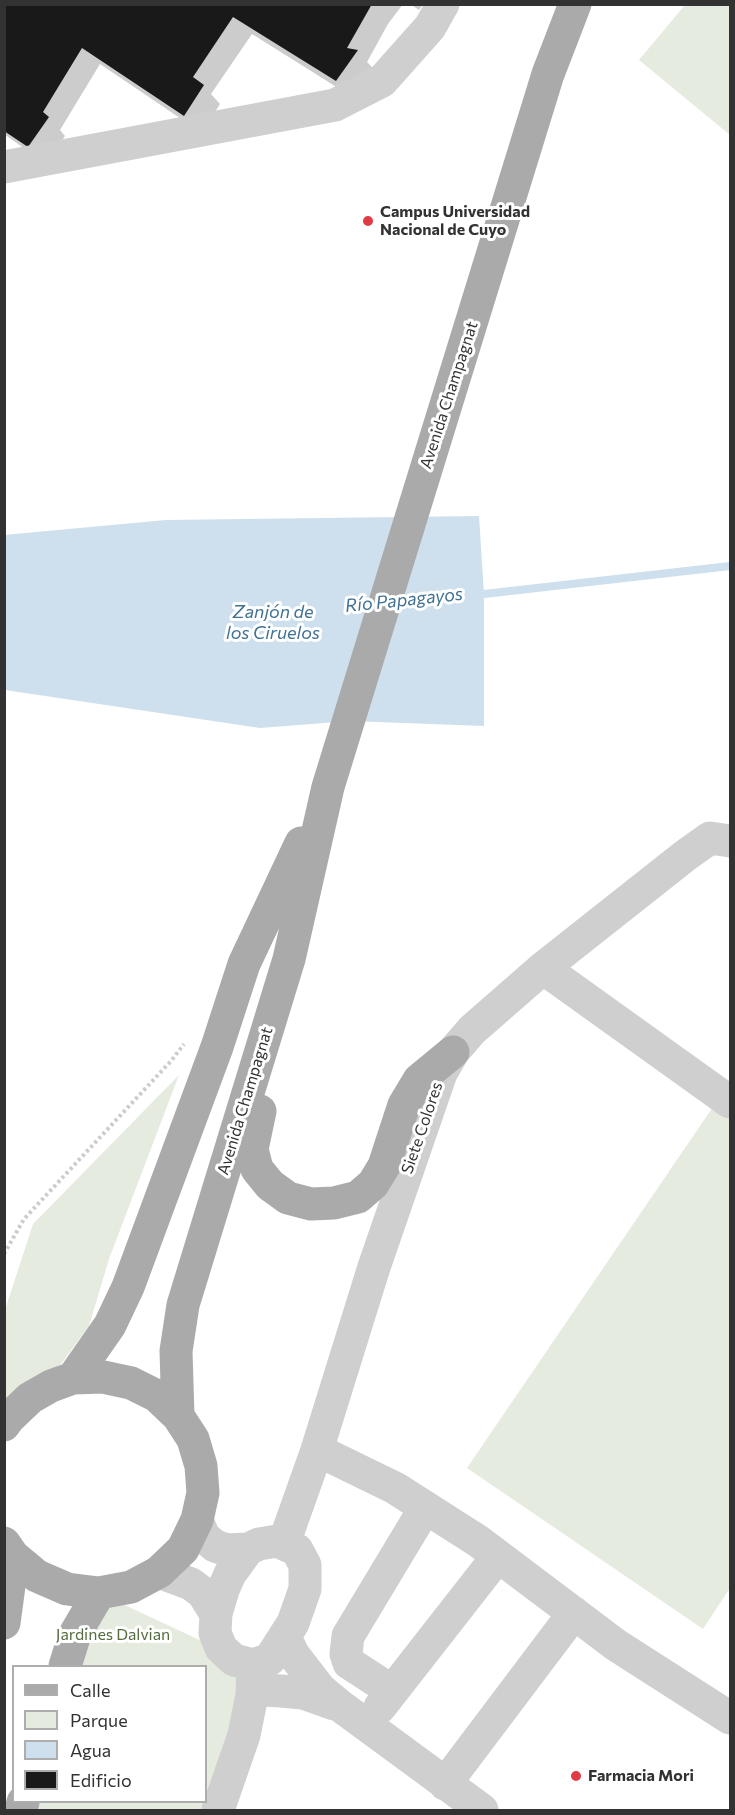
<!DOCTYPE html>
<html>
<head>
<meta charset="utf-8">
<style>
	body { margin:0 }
	#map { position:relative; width:735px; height:1815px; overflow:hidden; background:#fff; font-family:Commissioner,sans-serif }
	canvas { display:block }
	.frame { position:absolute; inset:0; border:6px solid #323232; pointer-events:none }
	.legend { position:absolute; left:12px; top:1665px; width:195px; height:138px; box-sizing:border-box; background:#fff; border:2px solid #adadad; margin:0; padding:8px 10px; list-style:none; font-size:18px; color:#323232 }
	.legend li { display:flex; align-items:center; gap:12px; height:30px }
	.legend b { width:30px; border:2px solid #adadad }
</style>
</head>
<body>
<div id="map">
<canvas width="735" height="1815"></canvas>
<div class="frame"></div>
<ul class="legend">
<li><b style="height:8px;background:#aaa"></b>Calle</li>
<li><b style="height:16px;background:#e5ebde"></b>Parque</li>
<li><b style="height:16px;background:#cee0ed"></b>Agua</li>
<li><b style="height:16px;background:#191919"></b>Edificio</li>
</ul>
</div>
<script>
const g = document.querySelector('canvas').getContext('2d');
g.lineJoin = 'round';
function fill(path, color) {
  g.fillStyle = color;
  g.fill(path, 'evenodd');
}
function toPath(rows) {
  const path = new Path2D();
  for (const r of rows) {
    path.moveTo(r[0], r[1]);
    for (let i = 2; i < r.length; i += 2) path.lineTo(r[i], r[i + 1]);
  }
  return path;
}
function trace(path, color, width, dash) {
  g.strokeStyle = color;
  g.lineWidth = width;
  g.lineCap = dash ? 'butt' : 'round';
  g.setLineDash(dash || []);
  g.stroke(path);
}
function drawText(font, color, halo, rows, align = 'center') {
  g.font = font + ' Commissioner,sans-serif';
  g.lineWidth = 6;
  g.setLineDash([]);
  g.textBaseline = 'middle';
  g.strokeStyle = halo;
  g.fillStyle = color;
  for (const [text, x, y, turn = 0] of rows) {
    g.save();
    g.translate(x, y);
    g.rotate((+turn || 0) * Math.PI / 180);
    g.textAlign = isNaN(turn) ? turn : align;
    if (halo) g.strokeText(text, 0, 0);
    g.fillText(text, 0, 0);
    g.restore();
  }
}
const green = toPath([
	[685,5,730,5,730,135,639,60],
	[179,1075,109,1259,89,1326,61,1364,13,1395,5,1406,5,1310,33,1224],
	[717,1101,730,1110,730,1588,703,1629,467,1468],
	[99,1593,253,1665,218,1810,21,1810,23,1802,206,1802,206,1666,65,1666]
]);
const water = toPath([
	[479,516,484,594,484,726,350,721,260,728,5,690,4,535,166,520]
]);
const shadow = toPath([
	[4,4,403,4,388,24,367,62,374,69,354,98,252,34,211,94,220,104,202,133,100,64,60,130,65,136,46,164,4,134],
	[410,4,423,4,419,10]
]);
const stream = toPath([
	[484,594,730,566]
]);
const building = toPath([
	[4,4,372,4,347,48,358,50,336,81,233,17,193,77,204,85,184,116,82,48,43,112,49,117,28,147,4,131]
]);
const path = toPath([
	[4,1254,24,1219,171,1061,184,1044]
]);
const minor = toPath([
	[4,167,335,105,382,81,430,27,443,4],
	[543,968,730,1102],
	[317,1450,395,1488,478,1541,616,1645,730,1718],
	[197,1520,204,1537,215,1546,227,1550,248,1549],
	[277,1541,297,1550,305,1565,305,1589,293,1623,270,1659,253,1665,234,1660,221,1648,215,1633,216,1614,223,1590,230,1574,248,1549,259,1544,277,1541],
	[284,1543,317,1450,374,1267,441,1073,453,1052,472,1030,543,968,686,855,710,838,730,841],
	[159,1572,191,1584,203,1593,216,1614],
	[285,1637,293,1654,320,1689,339,1705,482,1810],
	[392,1691,349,1663,346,1654,348,1636,425,1508],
	[252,1695,266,1690,281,1691,303,1693,334,1704],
	[380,1707,498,1556],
	[445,1784,574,1613],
	[218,1810,244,1735,252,1695,253,1665]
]);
const major = toPath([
	[260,1111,252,1149,257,1169,270,1185,288,1198,311,1204,334,1203,358,1197,373,1184,384,1166,404,1105,419,1080,453,1052],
	[73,1378,110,1325,128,1287,217,1047,244,964,301,843],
	[178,1416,176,1351,183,1305,289,959,328,787,548,74,575,4],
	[4,1425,9,1418,30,1398,51,1386,73,1378,103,1377,131,1383,157,1396,178,1416,193,1439,201,1466,203,1493,197,1520,183,1549,159,1572,131,1587,99,1593,67,1589,37,1576,13,1556,4,1543],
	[4,1623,13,1556],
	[65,1666,75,1634,99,1593],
	[21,1810,23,1802]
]);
const markers = [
	[368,221,6,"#e13c46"],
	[576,1776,6,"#e13c46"]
];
const poiNames = [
	["Campus Universidad",380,212],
	["Nacional de Cuyo",380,230],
	["Farmacia Mori",588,1776]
];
const streetNames = [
	["Avenida Champagnat",449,395,-72],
	["Avenida Champagnat",245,1101,-73],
	["Siete Colores",422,1128,-71]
];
const parkNames = [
	["Jardines Dalvian",113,1635]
];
const waterNames = [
	["Río Papagayos",404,600,-6],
	["Zanjón de",273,612],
	["los Ciruelos",273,633]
];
fill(green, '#e5ebde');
fill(water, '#cee0ed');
fill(shadow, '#0003');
trace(stream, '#cee0ed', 8);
fill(building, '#191919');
trace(path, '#ccc', 4, [3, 3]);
trace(minor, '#cfcfcf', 33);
trace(major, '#aaa', 33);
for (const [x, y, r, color] of markers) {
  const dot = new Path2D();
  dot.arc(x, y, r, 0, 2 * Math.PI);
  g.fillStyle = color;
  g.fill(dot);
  trace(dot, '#fff', 2);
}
drawText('bold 16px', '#323232', '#fff', poiNames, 'left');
drawText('16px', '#323232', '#fff', streetNames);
drawText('16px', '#546d40', '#fff', parkNames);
drawText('italic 18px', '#417293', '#fff', waterNames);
</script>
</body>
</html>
